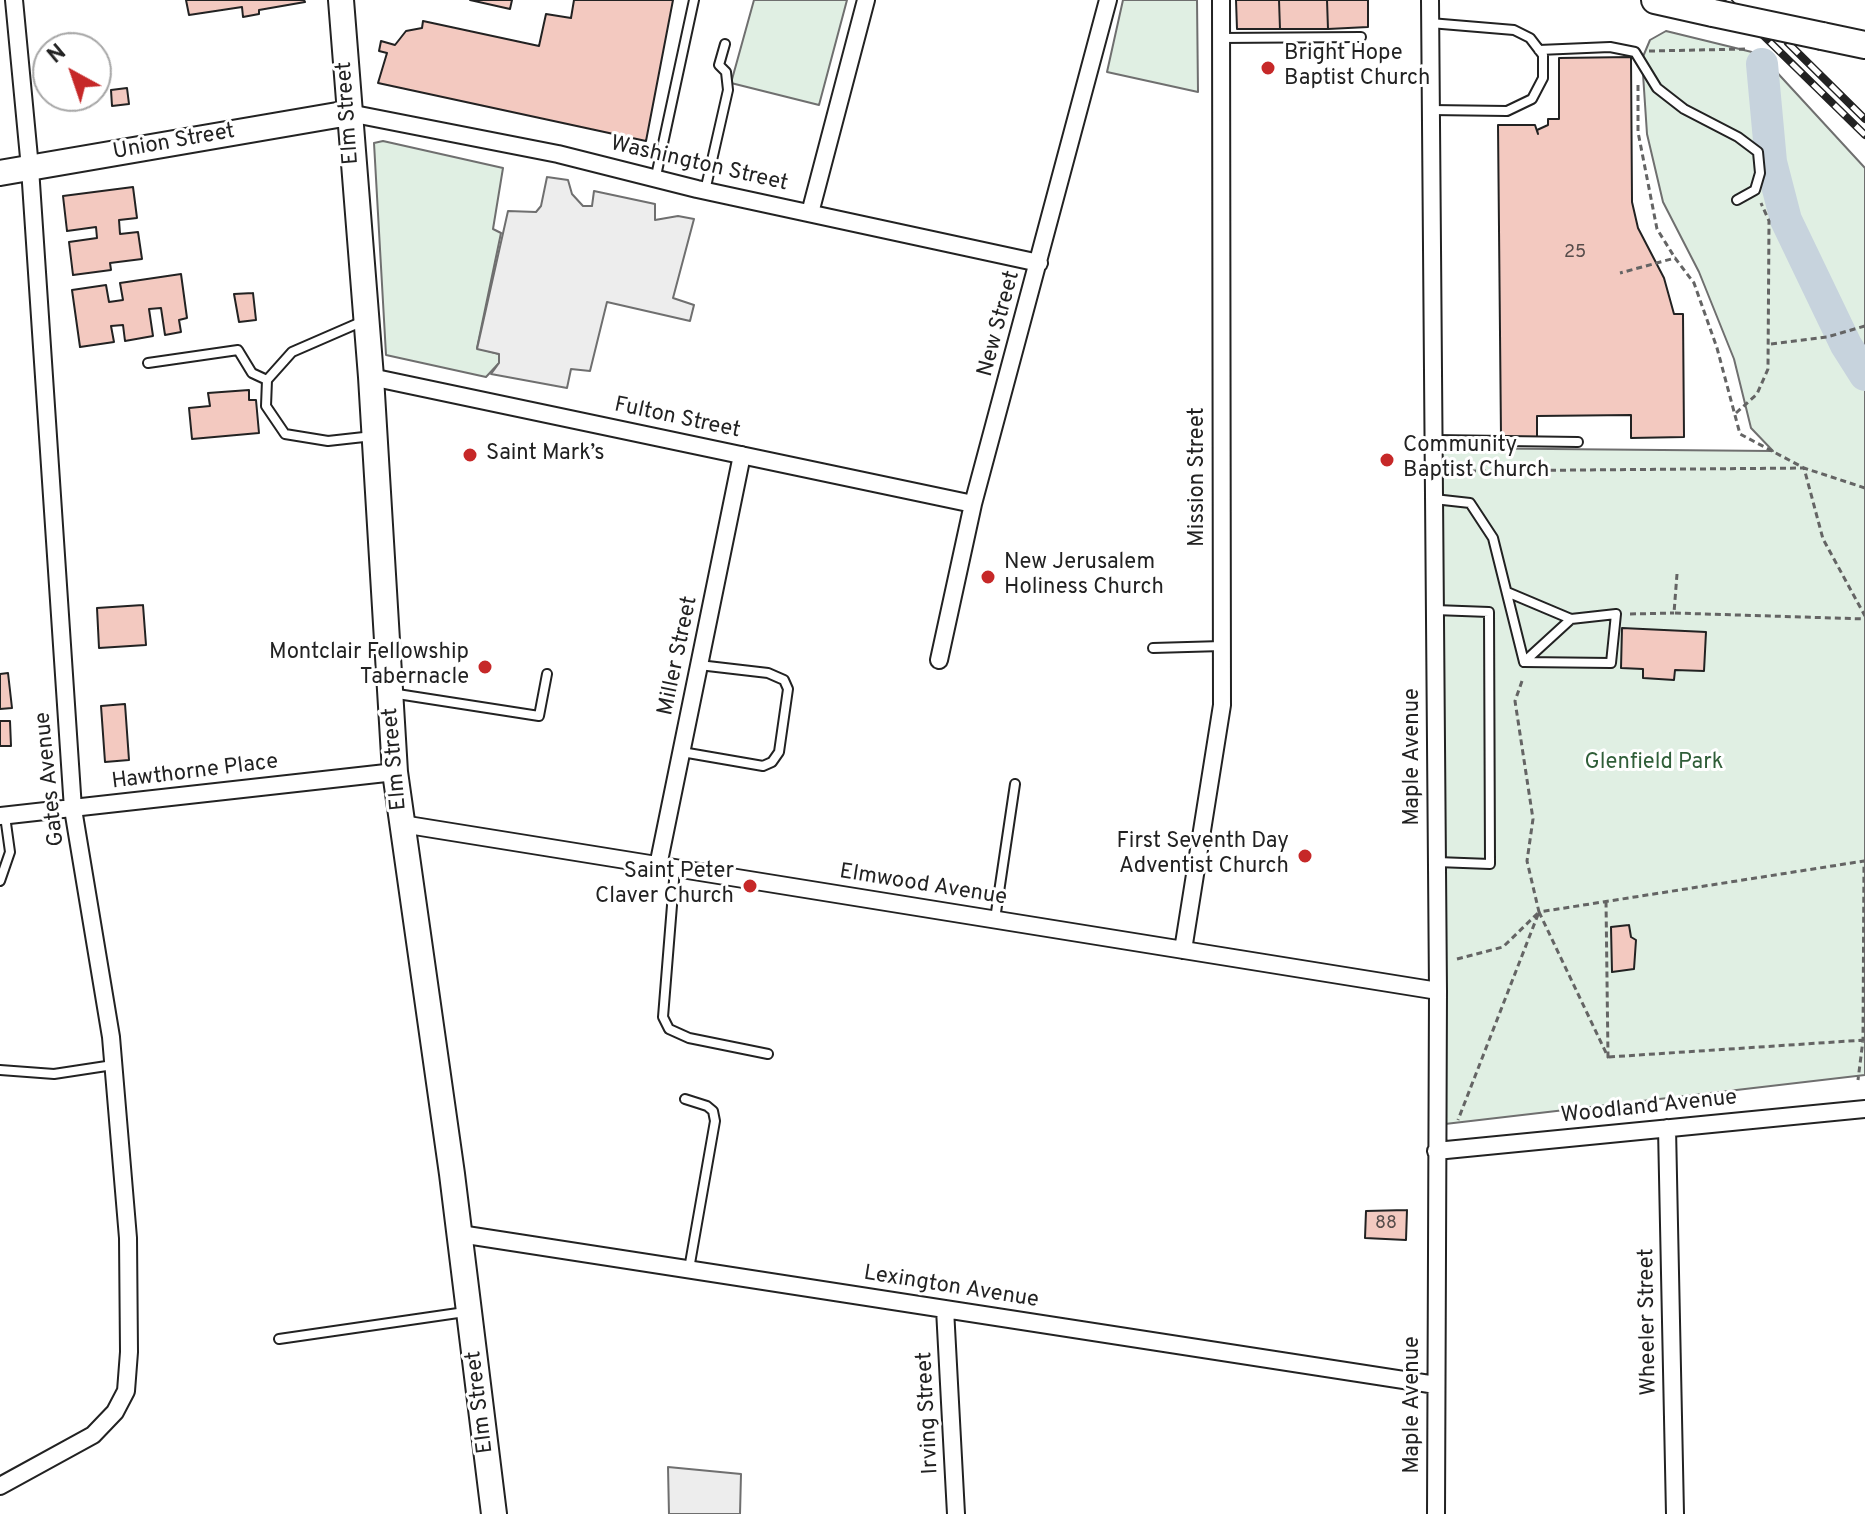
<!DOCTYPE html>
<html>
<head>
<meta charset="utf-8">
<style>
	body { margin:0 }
	#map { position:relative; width:1865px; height:1514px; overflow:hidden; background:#fff; font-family:Overpass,sans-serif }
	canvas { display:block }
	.north { position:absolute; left:32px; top:32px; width:80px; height:80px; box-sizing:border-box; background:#fff; border:2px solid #a7a7a7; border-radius:50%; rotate:320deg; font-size:22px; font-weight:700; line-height:32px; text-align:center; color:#222 }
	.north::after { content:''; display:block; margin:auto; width:28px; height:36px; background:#c62828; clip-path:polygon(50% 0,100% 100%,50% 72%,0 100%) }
</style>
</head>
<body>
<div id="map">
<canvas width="1865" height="1514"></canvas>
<div class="north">N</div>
</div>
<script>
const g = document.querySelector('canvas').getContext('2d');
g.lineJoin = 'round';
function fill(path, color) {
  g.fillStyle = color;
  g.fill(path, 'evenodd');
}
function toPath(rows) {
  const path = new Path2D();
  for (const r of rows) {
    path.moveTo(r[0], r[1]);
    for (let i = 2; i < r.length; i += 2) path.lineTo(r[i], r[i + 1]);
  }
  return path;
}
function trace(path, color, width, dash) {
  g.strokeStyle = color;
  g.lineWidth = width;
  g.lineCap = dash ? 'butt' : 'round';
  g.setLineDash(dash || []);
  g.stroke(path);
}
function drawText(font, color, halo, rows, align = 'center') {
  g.font = font + ' Overpass,sans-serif';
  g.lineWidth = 6;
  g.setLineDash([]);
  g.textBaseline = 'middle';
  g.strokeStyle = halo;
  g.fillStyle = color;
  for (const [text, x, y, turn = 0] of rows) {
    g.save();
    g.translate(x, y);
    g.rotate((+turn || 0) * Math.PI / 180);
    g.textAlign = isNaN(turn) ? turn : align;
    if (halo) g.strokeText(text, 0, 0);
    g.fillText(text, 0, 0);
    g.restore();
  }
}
const green = toPath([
	[754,0,847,0,819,105,731,83,754,0],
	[1123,0,1197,0,1198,92,1107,72,1123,0],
	[1666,31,1760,54,1865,168,1865,1075,1445,1124,1440,448,1773,451,1751,428,1734,359,1699,272,1663,202,1647,134,1642,59,1650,40,1666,31],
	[383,141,503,168,493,229,501,233,477,348,499,354,499,363,486,377,386,355,374,143,383,141]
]);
const parking = toPath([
	[547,177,568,180,572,194,583,206,592,206,594,191,655,204,655,220,678,216,694,219,673,298,694,305,690,321,607,302,590,371,571,369,567,388,491,374,499,363,499,354,477,349,508,211,536,212,541,206,547,177],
	[668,1467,741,1474,740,1514,669,1514,668,1467]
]);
const river = toPath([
	[1762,64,1771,162,1786,220,1846,345,1865,375]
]);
const building = toPath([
	[186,0,304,0,305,2,259,10,259,14,243,17,242,7,189,15,186,0],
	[470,0,512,0,510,9,470,0],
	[574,0,673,0,646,141,378,83,387,53,379,51,381,41,395,45,406,31,422,28,423,21,539,46,546,14,571,18,574,0],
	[1236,0,1279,0,1280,29,1237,29,1236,0],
	[1279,0,1327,0,1328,29,1280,29,1279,0],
	[1327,0,1368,0,1368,27,1328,29,1327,0],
	[1631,57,1632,202,1638,228,1664,278,1674,314,1683,314,1684,437,1631,438,1631,415,1537,416,1537,437,1501,437,1498,125,1535,125,1538,134,1537,130,1548,125,1548,119,1559,119,1559,58,1631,57],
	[127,88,129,104,112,106,111,90,127,88],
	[133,187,137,218,119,220,120,234,138,232,142,259,110,263,111,270,73,275,69,242,97,238,96,227,67,231,63,196,133,187],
	[181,274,187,318,179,320,181,332,165,335,161,308,149,309,153,336,125,341,123,325,111,326,114,342,80,347,72,290,106,285,109,302,123,300,120,283,181,274],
	[253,293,256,320,239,322,234,294,253,293],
	[249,390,249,400,256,400,259,433,192,439,189,408,210,406,208,393,249,390],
	[143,605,146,645,99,648,97,608,143,605],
	[1622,628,1706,632,1704,671,1675,670,1674,680,1643,678,1643,669,1621,668,1622,628],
	[8,673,12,708,0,709,0,674,8,673],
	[125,704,129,760,105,762,101,706,125,704],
	[0,721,10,721,11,746,0,746,0,721],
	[1629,925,1631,937,1636,940,1634,969,1612,972,1611,927,1629,925],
	[1407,1210,1406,1240,1365,1238,1366,1211,1407,1210]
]);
const path = toPath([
	[1649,51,1746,49],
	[1638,85,1638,132,1657,229,1675,258],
	[1771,344,1827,337,1865,326],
	[1736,413,1757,394,1768,369,1769,221,1761,203],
	[1470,471,1804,468,1740,434,1717,348,1694,283,1675,258,1620,273],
	[1865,488,1804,468,1823,539,1865,616],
	[1677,574,1674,613,1865,619],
	[1630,614,1674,613],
	[1522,681,1515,701,1533,819,1527,861,1539,912,1864,861,1863,1040,1858,1080],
	[1539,912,1608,1057,1606,901],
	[1457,959,1503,947,1539,912,1458,1120],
	[1609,1057,1865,1040]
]);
const lane = toPath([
	[1430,23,1514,30,1530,38,1543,55,1543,78,1532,99,1507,111,1431,110],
	[1221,38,1361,37],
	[1539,50,1610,47,1635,52,1657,88,1684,109,1738,137,1758,152,1760,173,1755,190,1737,200],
	[656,176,694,0],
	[705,191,728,90,726,72,719,65,725,44],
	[361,322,292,352,267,380,266,406,285,434,328,441,373,436],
	[148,363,238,350,252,373,267,380],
	[1434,440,1578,442],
	[1434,499,1470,503,1493,538,1524,662],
	[1507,592,1571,619],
	[1435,610,1489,612,1490,864,1437,862],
	[1616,614,1611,663,1524,662,1571,619,1616,614],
	[1153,648,1222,646],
	[391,693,539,716,547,674],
	[682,752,763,766,772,762,779,752,788,689,784,680,768,673,699,665],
	[675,868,663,1017,669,1029,689,1038,768,1054],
	[0,881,10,852,5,816],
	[995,919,1015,784],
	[0,1070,54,1074,113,1065],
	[685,1099,707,1106,713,1111,715,1121,689,1269],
	[279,1339,465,1312]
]);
const street = toPath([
	[1430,0,1438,991,1436,1514],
	[349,113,558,154,697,189,1039,263],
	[810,213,866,0],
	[371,377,973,504],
	[939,660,973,504,1108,0],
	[0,816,395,772],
	[402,824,1438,991],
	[658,866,742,455],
	[1183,950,1222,705,1221,0],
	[1667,1128,1675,1514],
	[1436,1151,1865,1109],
	[460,1234,1436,1385],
	[945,1309,956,1514],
	[0,1486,93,1435,115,1412,126,1391,129,1352,128,1238,111,1037,73,809,30,168,14,0]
]);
const secondary = toPath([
	[341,0,371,377,395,772,452,1174,494,1514],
	[0,173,349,113]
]);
const primary = toPath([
	[1655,0,1713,13],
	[1822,36,1865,45]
]);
const rail = toPath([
	[1727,0,1865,135],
	[1788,43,1865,119]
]);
const primaryBridge = toPath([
	[1713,13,1822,36]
]);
const markers = [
	[1268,68,8,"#c62828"],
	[470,455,8,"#c62828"],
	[1387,460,8,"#c62828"],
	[988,577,8,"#c62828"],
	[485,667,8,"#c62828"],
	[1305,856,8,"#c62828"],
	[750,886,8,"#c62828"]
];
const numberNames = [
	["25",1575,253],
	["88",1386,1224]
];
const poiNames = [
	["Bright Hope",1284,55],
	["Baptist Church",1284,80],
	["Community",1403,447],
	["Baptist Church",1403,472],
	["Saint Mark’s",486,455],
	["New Jerusalem",1004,564],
	["Holiness Church",1004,589],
	["Montclair Fellowship",469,654,"right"],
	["Tabernacle",469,679,"right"],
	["First Seventh Day",1289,843,"right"],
	["Adventist Church",1289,868,"right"],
	["Saint Peter",734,873,"right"],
	["Claver Church",734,898,"right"]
];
const streetNames = [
	["Elm Street",349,113,-94],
	["Union Street",174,143,-10],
	["Washington Street",699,165,13],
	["New Street",1000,324,-75],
	["Fulton Street",677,419,12],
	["Mission Street",1199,477,-90],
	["Miller Street",679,656,-78],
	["Maple Avenue",1414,757,-90],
	["Elm Street",396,759,-95],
	["Hawthorne Place",195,773,-7],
	["Gates Avenue",51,779,-96],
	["Elmwood Avenue",923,886,9],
	["Woodland Avenue",1649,1108,-6],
	["Lexington Avenue",951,1288,9],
	["Wheeler Street",1649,1322,-91],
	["Elm Street",481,1402,-97],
	["Maple Avenue",1414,1405,-90],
	["Irving Street",929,1413,-93]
];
const parkNames = [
	["Glenfield Park",1654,764]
];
fill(green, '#e0efe3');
trace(green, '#6f6f6f', 2);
fill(parking, '#ededed');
trace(parking, '#6f6f6f', 2);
trace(river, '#c7d3dd', 32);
fill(building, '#f3c9c0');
trace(building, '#222', 2);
trace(lane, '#222', 12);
trace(street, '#222', 20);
trace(secondary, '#222', 28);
trace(primary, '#222', 30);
trace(path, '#646464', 3, [6, 4]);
trace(lane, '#fff', 8);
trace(street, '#fff', 16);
trace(secondary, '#fff', 24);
trace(primary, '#fff', 26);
trace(rail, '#222', 8);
trace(rail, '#fff', 5, [15]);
trace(primaryBridge, '#222', 30, []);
trace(primaryBridge, '#fff', 26);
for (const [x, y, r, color] of markers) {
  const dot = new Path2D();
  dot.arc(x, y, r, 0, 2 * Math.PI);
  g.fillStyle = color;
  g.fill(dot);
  trace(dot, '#fff', 3);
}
drawText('18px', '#564c4a', null, numberNames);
drawText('22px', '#222', '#fff', poiNames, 'left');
drawText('22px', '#222', '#fff', streetNames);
drawText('22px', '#2f5e38', '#fff', parkNames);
</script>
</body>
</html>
